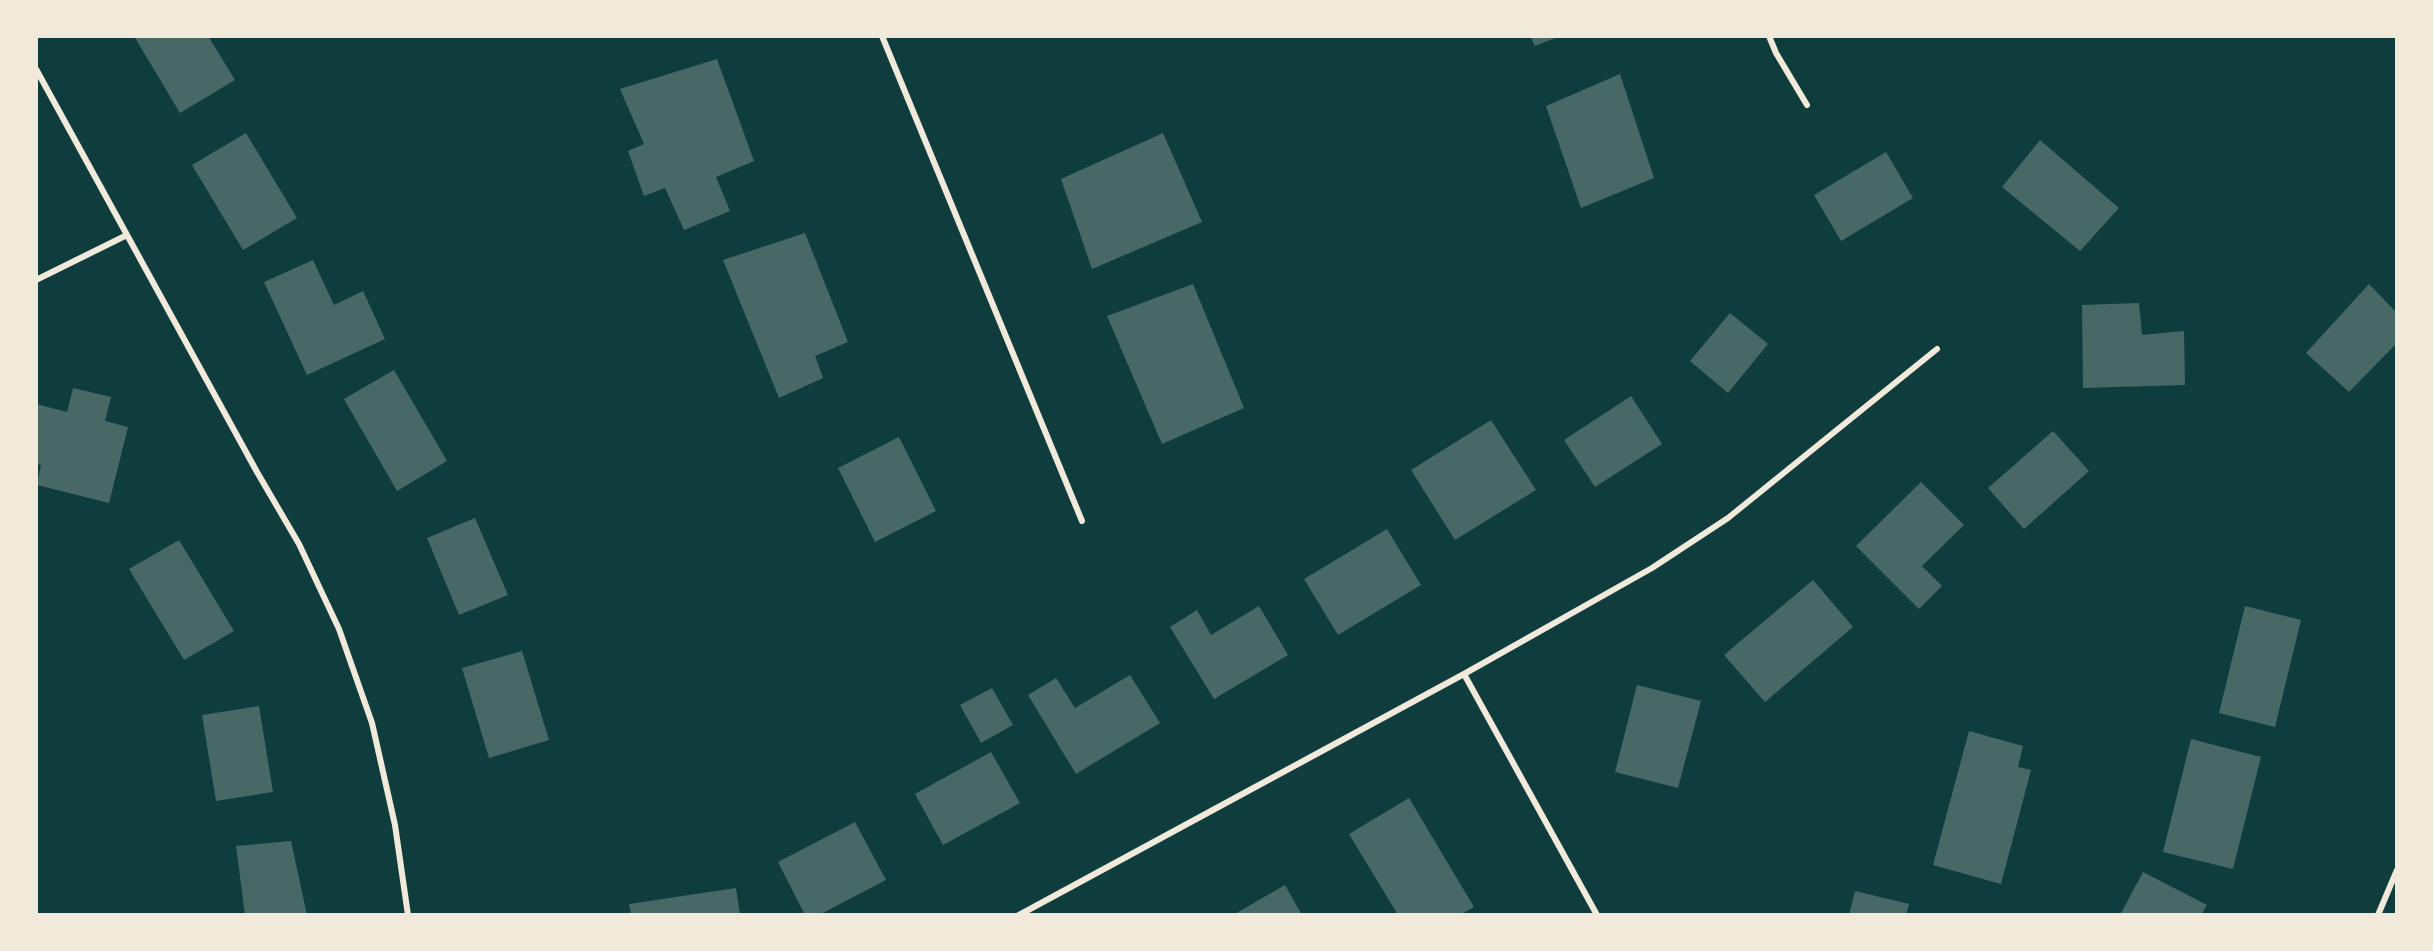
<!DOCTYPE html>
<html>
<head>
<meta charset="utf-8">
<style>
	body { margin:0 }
	#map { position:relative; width:2433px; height:951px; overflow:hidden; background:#0f3d3e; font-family:Mulish,sans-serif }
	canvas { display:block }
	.frame { position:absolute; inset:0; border:38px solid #f1e9da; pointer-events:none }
</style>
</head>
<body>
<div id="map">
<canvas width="2433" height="951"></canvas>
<div class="frame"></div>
</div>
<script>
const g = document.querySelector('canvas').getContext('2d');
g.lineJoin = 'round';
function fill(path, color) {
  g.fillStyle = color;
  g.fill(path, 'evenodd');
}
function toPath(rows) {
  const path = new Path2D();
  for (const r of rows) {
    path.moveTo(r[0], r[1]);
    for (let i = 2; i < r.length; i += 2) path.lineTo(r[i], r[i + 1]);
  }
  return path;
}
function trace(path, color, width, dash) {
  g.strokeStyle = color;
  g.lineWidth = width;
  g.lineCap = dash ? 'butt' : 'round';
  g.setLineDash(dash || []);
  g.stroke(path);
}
const building = toPath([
	[134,36,208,36,235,80,180,113],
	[1530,36,1560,36,1535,46],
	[717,59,754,161,716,177,730,211,684,230,665,188,644,196,628,151,644,144,620,89],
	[1620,74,1654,178,1581,208,1546,106],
	[246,133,297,218,243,250,192,165],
	[1163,133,1202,222,1092,269,1061,179],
	[2040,140,2119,208,2080,251,2002,187],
	[1886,152,1913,198,1841,241,1814,195],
	[805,233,848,342,815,356,823,378,779,398,723,260],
	[313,260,334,305,363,291,385,339,307,375,264,282],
	[1193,284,1244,408,1162,444,1107,316],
	[2369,284,2397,313,2397,343,2349,392,2306,353],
	[2139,303,2142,335,2184,331,2185,385,2083,388,2082,305],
	[1730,313,1768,344,1728,393,1690,361],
	[394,370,447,461,397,491,344,399],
	[73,388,111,397,105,421,128,427,109,503,37,485,41,465,36,464,36,404,67,412],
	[1631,396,1662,444,1595,487,1564,440],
	[1491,420,1536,490,1455,540,1411,470],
	[2053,431,2089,471,2024,529,1988,488],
	[899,437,936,511,875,542,838,468],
	[1921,482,1964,525,1922,566,1942,586,1919,609,1856,546],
	[475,518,508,595,459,615,427,538],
	[1387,529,1421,585,1338,635,1304,579],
	[179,540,234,631,184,660,129,569],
	[1813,580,1853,627,1765,702,1724,655],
	[1259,606,1288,655,1214,699,1170,627,1197,610,1211,635],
	[2245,606,2301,620,2275,727,2219,713],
	[522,651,549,740,489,758,462,668],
	[1130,675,1160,723,1076,774,1028,695,1056,678,1075,708],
	[1637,685,1701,701,1678,788,1615,772],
	[992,688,1013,725,981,743,960,705],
	[259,706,273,792,216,801,202,715],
	[1969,731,2023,746,2018,767,2031,770,2001,884,1933,865],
	[2191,739,2261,757,2233,869,2163,852],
	[991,752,1020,803,943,845,915,794],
	[1409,798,1474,907,1460,915,1398,915,1349,834],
	[855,822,886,880,819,915,805,915,778,862],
	[291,841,307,915,245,915,236,846],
	[2143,872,2207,905,2201,915,2120,915],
	[1285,885,1302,915,1233,915],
	[736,888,740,915,631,915,629,904],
	[1855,891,1909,904,1906,915,1849,915]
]);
const minor = toPath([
	[882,36,1082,521],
	[1769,36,1776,53,1807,105],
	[36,69,257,472,299,544,339,629,372,723,395,825,408,915],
	[36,280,127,235],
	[1464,674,1597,915],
	[1019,915,1464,674,1652,568,1728,518,1937,349],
	[2378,915,2397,870]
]);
fill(building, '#486865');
trace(minor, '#f1e9da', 6);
</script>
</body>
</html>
